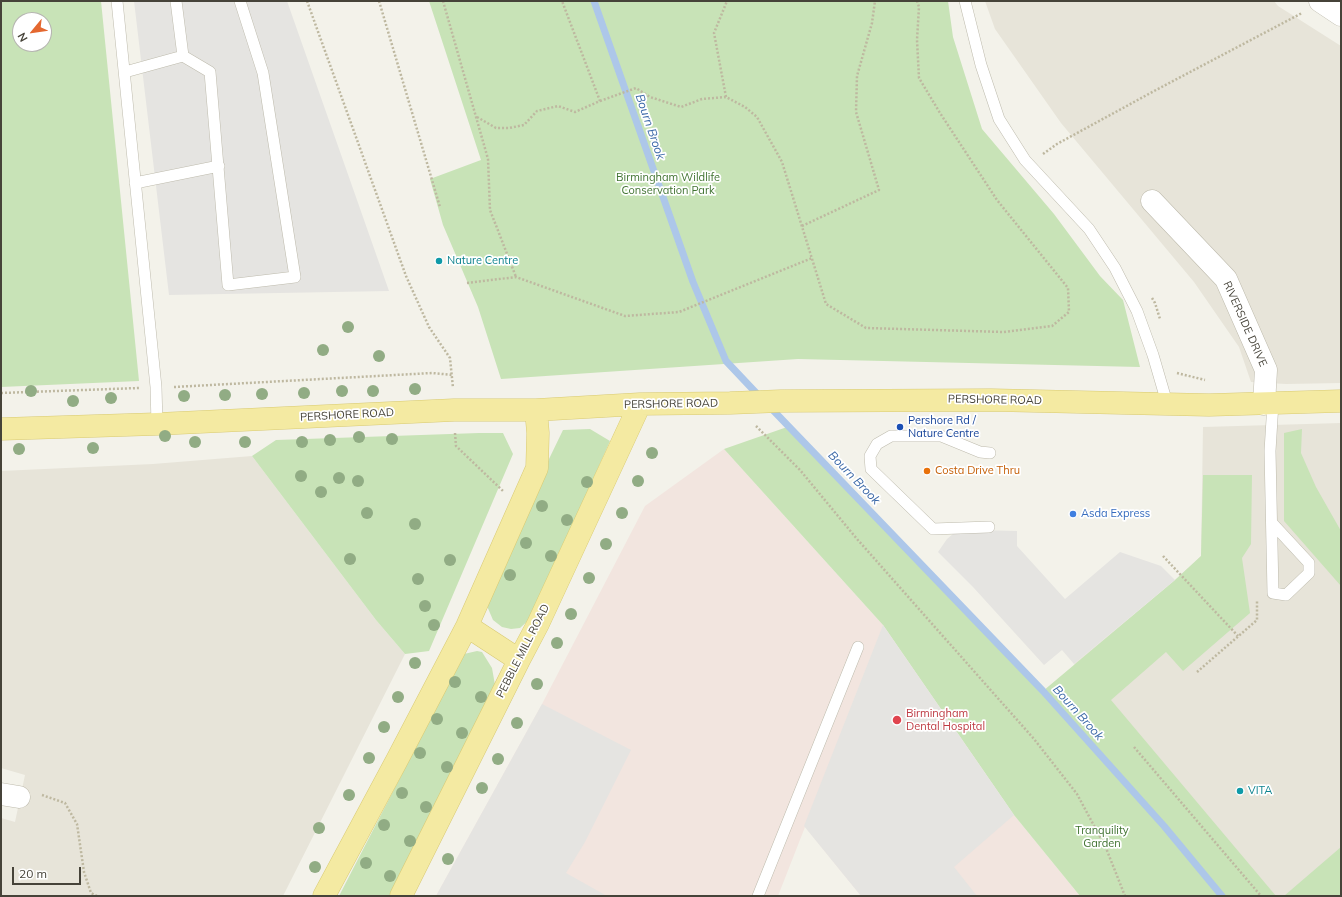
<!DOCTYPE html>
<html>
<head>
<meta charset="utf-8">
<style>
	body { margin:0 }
	#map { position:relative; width:1342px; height:897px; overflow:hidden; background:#f3f2ea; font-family:Mulish,sans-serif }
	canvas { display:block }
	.frame { position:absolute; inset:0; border:2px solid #464339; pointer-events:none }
	.north { position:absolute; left:12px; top:12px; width:40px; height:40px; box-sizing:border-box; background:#fff; border:1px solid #b5b4b0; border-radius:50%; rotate:241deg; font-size:11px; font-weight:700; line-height:16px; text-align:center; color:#464339 }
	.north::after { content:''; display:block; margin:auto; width:14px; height:18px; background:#e46830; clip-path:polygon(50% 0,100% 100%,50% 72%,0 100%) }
	.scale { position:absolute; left:12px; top:867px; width:69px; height:18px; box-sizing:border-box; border:2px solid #464339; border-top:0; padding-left:5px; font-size:12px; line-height:14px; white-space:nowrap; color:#464339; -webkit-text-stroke:3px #fff; paint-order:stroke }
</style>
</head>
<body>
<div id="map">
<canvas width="1342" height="897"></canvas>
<div class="frame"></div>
<div class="north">N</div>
<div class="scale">20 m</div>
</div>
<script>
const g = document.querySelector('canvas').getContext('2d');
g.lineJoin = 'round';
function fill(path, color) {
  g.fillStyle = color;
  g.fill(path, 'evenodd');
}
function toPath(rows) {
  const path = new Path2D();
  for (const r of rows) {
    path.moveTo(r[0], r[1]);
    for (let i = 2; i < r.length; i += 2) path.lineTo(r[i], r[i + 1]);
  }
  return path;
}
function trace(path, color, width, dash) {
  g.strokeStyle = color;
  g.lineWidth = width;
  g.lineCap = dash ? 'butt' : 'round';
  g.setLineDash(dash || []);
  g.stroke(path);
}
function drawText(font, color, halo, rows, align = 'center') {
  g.font = font + ' Mulish,sans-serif';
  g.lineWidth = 3.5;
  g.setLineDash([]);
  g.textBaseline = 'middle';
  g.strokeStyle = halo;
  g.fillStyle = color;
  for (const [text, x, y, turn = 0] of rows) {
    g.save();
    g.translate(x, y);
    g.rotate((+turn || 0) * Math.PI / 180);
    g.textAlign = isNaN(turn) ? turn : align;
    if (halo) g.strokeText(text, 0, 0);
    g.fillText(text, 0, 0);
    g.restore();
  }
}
const residential = toPath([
	[985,1,1274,1,1278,6,1341,46,1341,383,1286,384,1251,382,1239,347,1194,282,1061,123,995,29],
	[1341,423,1341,895,1225,896,1074,664,1175,580,1201,556,1203,427],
	[252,456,376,620,405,654,283,896,1,896,1,818,15,822,25,775,1,768,1,471,153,464]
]);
const medical = toPath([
	[724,449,883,625,1014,815,1080,896,861,896,805,827,778,896,436,896,542,704,645,506]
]);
const green = toPath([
	[1,1,101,1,139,381,1,387],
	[20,20,44,20,44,44,20,44],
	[429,1,948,1,953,37,982,129,1054,214,1100,276,1123,300,1140,367,798,359,501,379,478,307,443,225,430,179,481,160],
	[790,426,1043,691,1175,580,1201,556,1203,475,1252,475,1251,544,1242,558,1250,613,1183,671,1166,652,1111,700,1276,896,1080,896,1014,815,883,625,724,449],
	[590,429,610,441,532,617,520,628,511,629,502,627,493,620,487,606,549,459,563,430],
	[1302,429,1301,453,1316,487,1341,531,1341,586,1284,521,1284,433],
	[479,433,503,433,513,454,429,651,405,654,376,620,252,456,276,440],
	[477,651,482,652,492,668,495,685,480,718,389,896,339,896,464,654],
	[1341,847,1341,895,1284,896]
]);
const parking = toPath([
	[134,1,287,1,389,291,169,295],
	[976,530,1017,531,1017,546,1065,599,1120,552,1161,566,1175,580,1074,664,1062,650,1044,665,973,587,938,552,947,539,954,533],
	[883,625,1014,815,954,867,977,896,861,896,804,826],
	[542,704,631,750,585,842,566,873,607,896,436,896]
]);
const stream = toPath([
	[594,1,693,282,726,361,760,397],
	[769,406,1043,691,1164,826,1222,896]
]);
const path = toPath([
	[307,1,406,276,429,327,450,358,453,388],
	[379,1,440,207],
	[443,1,488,159,490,210,516,277],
	[726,97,714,33,727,1],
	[600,101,636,88,650,97,681,107,702,99,726,97,745,107,757,117,782,162,826,304,866,328,1004,332,1052,326,1069,312,1068,288,997,200,940,113,919,78,917,40,919,7,917,1],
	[477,117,496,128,509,128,524,125,537,111,558,106,575,112,600,101,562,1],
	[1043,154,1057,144,1156,90,1302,13],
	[802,226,879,190,856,112,857,76,872,23,875,1],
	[467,283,516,277,625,316,679,312,812,258],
	[1152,298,1155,303,1160,319],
	[1177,373,1205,380],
	[174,387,432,373,453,375],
	[1,393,139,388],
	[756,426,800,470,857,539,1034,739,1077,794,1106,848,1125,896],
	[455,433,456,446,503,491],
	[1163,556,1238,636],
	[1197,672,1257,620,1257,600],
	[1134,747,1261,896],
	[42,795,65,803,77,824,84,872,91,893,97,896]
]);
const lane = toPath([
	[117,1,156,387,157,424],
	[176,1,183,56],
	[965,1,981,65,999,119,1025,160,1089,229,1115,268,1137,311,1153,355,1167,403],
	[125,72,183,56,210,72,228,285,295,277,263,73,240,1],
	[135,183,219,166],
	[1272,523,1309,563,1309,573,1286,595,1273,593,1270,451,1273,403],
	[989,527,933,529,871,469,870,456,877,444,891,436,941,436,980,452,990,453],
	[758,896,858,647]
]);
const street = toPath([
	[1320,1,1341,15],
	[1152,201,1226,279,1266,370,1264,404],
	[1,794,19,797]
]);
const primary = toPath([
	[1,429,157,424,454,410,536,410,640,404,730,403,781,401,991,400,1209,405,1341,401],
	[467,626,519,660],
	[324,896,397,760,467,626,537,468,538,433,536,410],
	[401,896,519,660,538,624,640,404]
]);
const trees = [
	[348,327],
	[323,350],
	[379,356],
	[415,389],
	[31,391],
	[342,391],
	[373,391],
	[304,393],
	[262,394],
	[225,395],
	[184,396],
	[111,398],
	[73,401],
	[165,436],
	[359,437],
	[392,439],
	[330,440],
	[195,442],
	[245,442],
	[302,442],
	[93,448],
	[19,449],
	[652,453],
	[301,476],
	[339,478],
	[358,481],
	[638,481],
	[587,482],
	[321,492],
	[542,506],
	[367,513],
	[622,513],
	[567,520],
	[415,524],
	[526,543],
	[606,544],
	[551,556],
	[350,559],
	[450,560],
	[510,575],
	[589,578],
	[418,579],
	[425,606],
	[571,614],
	[434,625],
	[557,643],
	[415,663],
	[455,682],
	[537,684],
	[398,697],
	[481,697],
	[437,719],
	[517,723],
	[384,727],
	[462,733],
	[420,753],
	[369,758],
	[498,759],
	[447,767],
	[482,788],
	[402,793],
	[349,795],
	[426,807],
	[384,825],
	[319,828],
	[410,841],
	[448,859],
	[366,863],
	[315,867],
	[390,876]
];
const markers = [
	[439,261,4,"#0f9aa8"],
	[900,427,4,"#1a4fb4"],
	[927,471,4,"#e8710a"],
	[1073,514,4,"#3f7fe0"],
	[897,720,5,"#e0444e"],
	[1240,791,4,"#0f9aa8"]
];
const parkNames = [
	["Birmingham Wildlife",668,178],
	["Conservation Park",668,191],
	["Tranquility",1102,831],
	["Garden",1102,844]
];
const cultureNames = [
	["Nature Centre",447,261],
	["VITA",1248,791]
];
const streetNames = [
	["RIVERSIDE DRIVE",1245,324,66],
	["PERSHORE ROAD",995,400,1],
	["PERSHORE ROAD",671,404,-1],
	["PERSHORE ROAD",347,415,-3],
	["PEBBLE MILL ROAD",523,651,-63]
];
const transitNames = [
	["Pershore Rd /",908,421],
	["Nature Centre",908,434]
];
const foodNames = [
	["Costa Drive Thru",935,471]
];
const shopNames = [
	["Asda Express",1081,514]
];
const healthNames = [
	["Birmingham",906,714],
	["Dental Hospital",906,727]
];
const waterNames = [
	["Bourn Brook",650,127,71],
	["Bourn Brook",854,478,46],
	["Bourn Brook",1078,713,48]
];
fill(residential, '#e7e4d9');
fill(medical, '#f2e5df');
fill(green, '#c8e3b7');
fill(parking, '#e5e4e1');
trace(stream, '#adc7e9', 7);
trace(lane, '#bebbad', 12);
trace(street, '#bebbad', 23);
trace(primary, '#d8ca73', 23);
trace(path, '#beb8a0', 2.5, [2, 2]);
trace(lane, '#fff', 11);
trace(street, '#fff', 22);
trace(primary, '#f4eaa2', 22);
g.fillStyle = '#91ac84';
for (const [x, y] of trees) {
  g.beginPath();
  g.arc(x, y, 6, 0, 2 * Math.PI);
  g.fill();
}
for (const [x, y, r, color] of markers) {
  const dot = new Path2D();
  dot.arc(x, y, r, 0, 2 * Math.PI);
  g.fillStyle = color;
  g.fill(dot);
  trace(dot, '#fff', 1.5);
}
drawText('11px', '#407331', '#fff', parkNames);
drawText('11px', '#0d838f', '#fff', cultureNames, 'left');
drawText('11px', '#464339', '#fff', streetNames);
drawText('11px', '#164399', '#fff', transitNames, 'left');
drawText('11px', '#c56008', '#fff', foodNames, 'left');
drawText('11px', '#366cbe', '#fff', shopNames, 'left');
drawText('11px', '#be3a42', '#fff', healthNames, 'left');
drawText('italic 12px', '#3c69a8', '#fff', waterNames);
</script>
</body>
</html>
